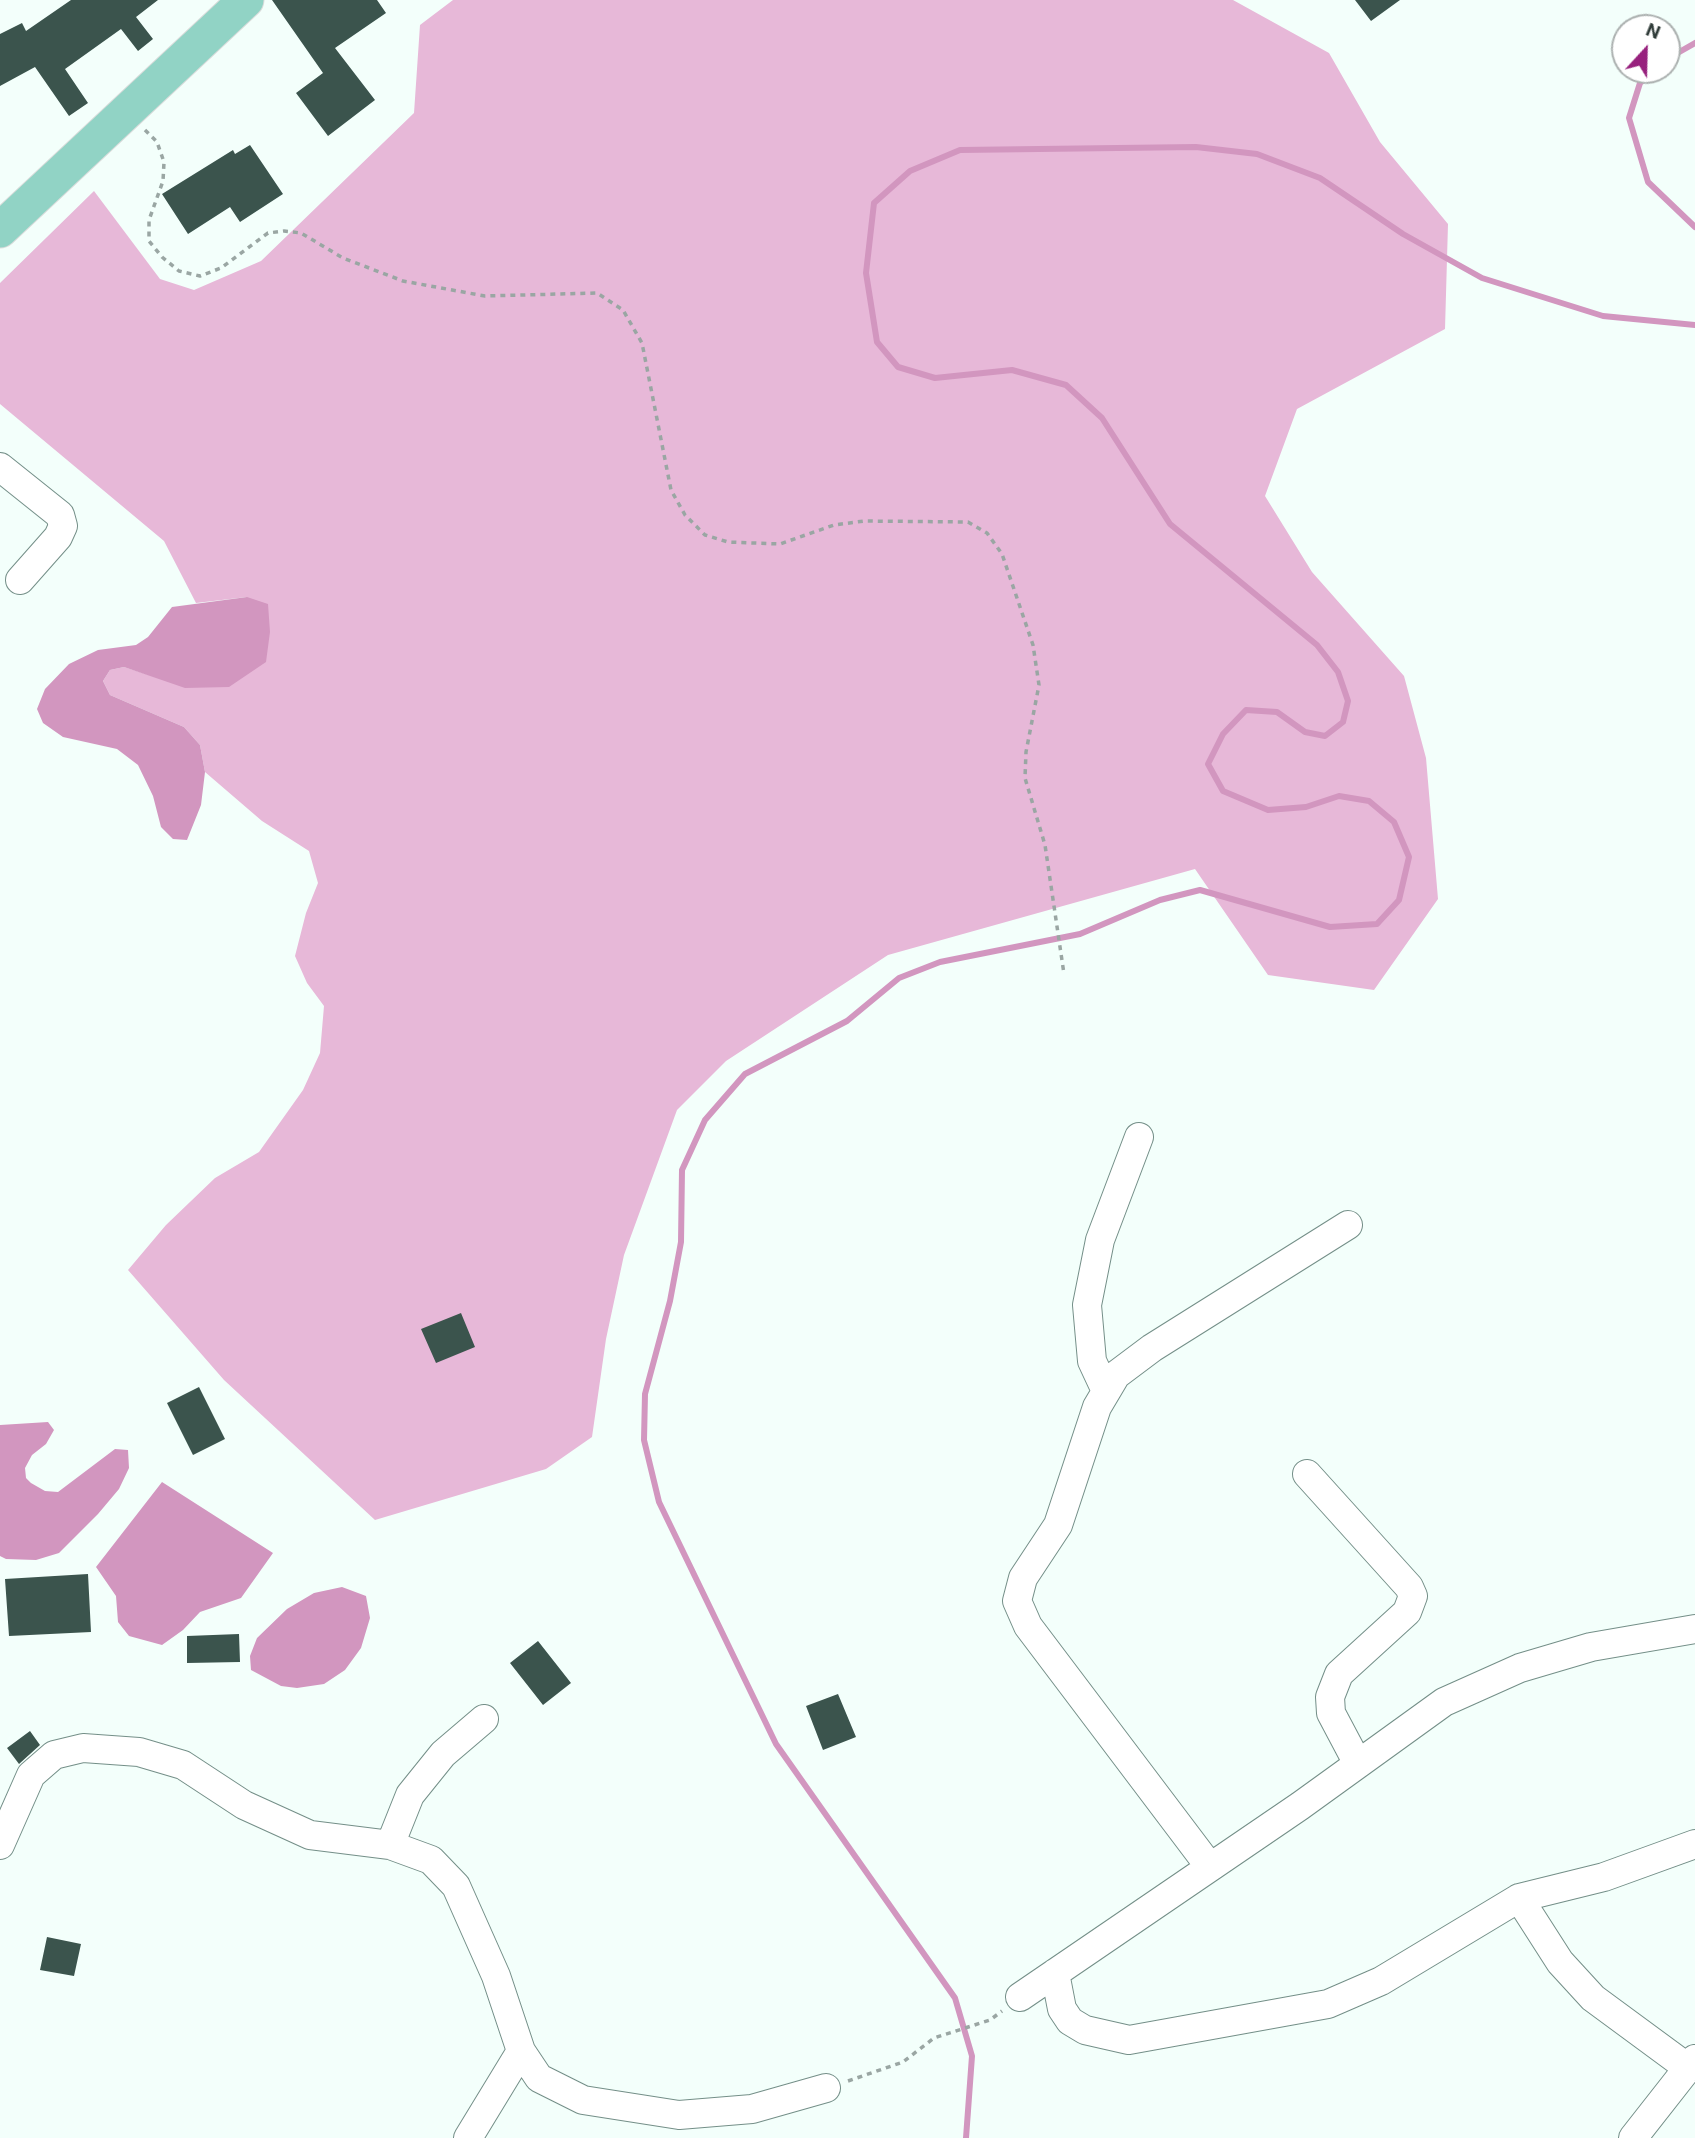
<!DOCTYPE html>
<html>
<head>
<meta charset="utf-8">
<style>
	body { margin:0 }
	#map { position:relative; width:1695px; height:2138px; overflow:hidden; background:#f3fffb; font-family:Roboto,sans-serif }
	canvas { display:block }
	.north { position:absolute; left:1611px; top:14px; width:70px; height:70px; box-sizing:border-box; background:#fff; border:2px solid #acb1b0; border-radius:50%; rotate:22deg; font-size:19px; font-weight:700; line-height:28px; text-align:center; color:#303c39 }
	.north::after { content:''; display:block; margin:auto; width:24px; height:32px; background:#97217d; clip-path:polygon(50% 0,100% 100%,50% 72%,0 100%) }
</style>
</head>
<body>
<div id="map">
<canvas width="1695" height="2138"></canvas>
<div class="north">N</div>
</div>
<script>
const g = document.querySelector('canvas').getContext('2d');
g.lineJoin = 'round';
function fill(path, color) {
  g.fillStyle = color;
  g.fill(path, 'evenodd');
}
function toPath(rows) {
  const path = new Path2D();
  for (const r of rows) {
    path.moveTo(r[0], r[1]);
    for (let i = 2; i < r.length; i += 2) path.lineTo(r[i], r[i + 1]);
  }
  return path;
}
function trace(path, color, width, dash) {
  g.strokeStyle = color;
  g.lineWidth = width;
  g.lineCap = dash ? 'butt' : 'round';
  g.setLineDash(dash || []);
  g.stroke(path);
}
const green = toPath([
	[453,0,1233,0,1329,53,1380,142,1448,224,1445,329,1297,409,1265,496,1312,572,1404,676,1426,758,1438,899,1374,990,1268,975,1195,869,888,955,726,1061,677,1110,624,1255,606,1339,592,1437,546,1469,375,1520,224,1380,128,1270,166,1225,215,1178,259,1152,303,1090,320,1053,324,1006,307,983,295,956,306,913,318,883,309,851,262,821,205,772,200,745,184,727,110,695,103,681,110,670,124,667,149,675,247,597,196,603,164,541,0,404,0,283,94,191,160,279,194,290,261,261,414,113,420,25]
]);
const water = toPath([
	[247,597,268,604,270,632,266,662,229,687,185,688,124,667,110,670,103,681,110,695,184,727,200,745,205,772,201,805,187,840,173,839,161,827,153,796,138,765,117,749,63,737,43,723,37,709,45,689,69,664,98,650,136,645,148,637,172,607],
	[48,1422,54,1430,46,1444,32,1455,25,1468,26,1478,31,1483,45,1491,58,1492,115,1449,128,1450,129,1468,119,1489,98,1514,59,1553,36,1560,6,1559,0,1556,0,1425],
	[162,1482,273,1553,241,1598,200,1612,183,1630,162,1645,129,1636,118,1622,116,1596,96,1567],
	[342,1587,366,1596,370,1618,361,1648,345,1670,324,1684,297,1688,281,1686,251,1670,250,1656,257,1638,287,1609,314,1593]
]);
const stream = toPath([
	[1667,59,1695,43],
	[1654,70,1640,83,1629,118,1648,182,1695,227],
	[966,2138,972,2056,955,1998,776,1744,659,1502,644,1440,645,1394,670,1301,681,1242,682,1170,705,1120,745,1074,847,1021,899,978,940,962,1080,934,1160,900,1200,890,1330,927,1377,924,1399,900,1409,857,1394,822,1369,801,1339,796,1306,807,1268,810,1223,791,1208,764,1223,734,1246,710,1277,712,1305,732,1325,736,1343,722,1348,701,1338,672,1317,645,1170,524,1102,418,1066,385,1012,370,935,378,898,367,877,342,866,273,874,203,910,171,960,150,1196,147,1257,154,1320,178,1403,234,1482,278,1603,316,1695,325]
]);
const building = toPath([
	[71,0,158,0,136,17,153,39,138,51,121,29,65,69,88,103,69,116,35,67,0,86,0,34,22,23,26,31],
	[272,0,377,0,386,13,335,48,375,100,328,136,296,93,323,73],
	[1355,0,1400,0,1371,21],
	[250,145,283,194,240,222,230,207,188,234,162,194,233,150,235,154],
	[461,1313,475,1347,436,1363,421,1329],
	[199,1387,225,1439,193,1455,167,1403],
	[88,1574,91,1632,9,1636,5,1579],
	[239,1634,240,1662,187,1663,187,1636],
	[538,1641,571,1683,543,1705,510,1663],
	[838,1694,856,1737,823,1750,806,1706],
	[30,1731,40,1745,19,1764,7,1748],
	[47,1937,81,1944,74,1976,40,1970]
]);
const path = toPath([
	[145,130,157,142,164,162,163,181,149,220,149,241,162,257,179,271,200,276,221,268,268,233,284,231,301,233,343,258,403,281,485,296,597,293,623,310,642,343,671,490,685,515,705,535,728,542,780,544,834,525,864,521,968,522,987,533,1002,554,1033,645,1039,685,1026,752,1025,778,1045,845,1064,974],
	[848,2081,903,2062,934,2038,990,2020,1002,2011]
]);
const minor = toPath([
	[0,467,60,515,63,526,58,537,20,580],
	[1106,1391,1092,1361,1087,1305,1100,1240,1139,1137],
	[1307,1474,1409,1587,1413,1596,1407,1612,1339,1674,1330,1697,1331,1713,1358,1764],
	[0,1845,31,1775,54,1755,83,1748,139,1752,183,1765,244,1805,310,1835,390,1845,431,1860,456,1886,496,1976,521,2051,539,2078,583,2100,679,2115,752,2109,826,2088],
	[390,1845,410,1795,443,1754,484,1719],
	[1210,1867,1028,1626,1017,1601,1023,1578,1058,1525,1097,1407,1116,1375,1152,1348,1348,1225],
	[1519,1898,1560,1962,1593,1998,1688,2068],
	[1055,1973,1062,2009,1070,2021,1085,2030,1129,2040,1328,2004,1381,1981,1519,1898,1604,1877,1695,1844],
	[1020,1997,1300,1806,1444,1702,1520,1668,1591,1647,1695,1629],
	[468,2138,521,2051],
	[1633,2138,1695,2059]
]);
const major = toPath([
	[0,230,246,0]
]);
fill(green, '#e7b8d8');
fill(water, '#d296bf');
trace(stream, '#d296bf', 6);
fill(building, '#3b544d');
trace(minor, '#748f88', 30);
trace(major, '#dadcdb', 37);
trace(path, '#9aa6a3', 3.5, [5, 5]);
trace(minor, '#fff', 28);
trace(major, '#91d3c5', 35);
</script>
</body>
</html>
